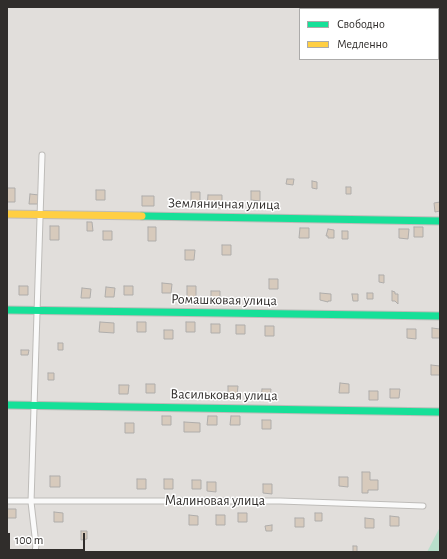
<!DOCTYPE html>
<html>
<head>
<meta charset="utf-8">
<style>
	body { margin:0 }
	#map { position:relative; width:447px; height:559px; overflow:hidden; background:#e1dedb; font-family:"Alegreya Sans",sans-serif }
	canvas { display:block }
	.frame { position:absolute; inset:0; border:8px solid #302d2b; pointer-events:none }
	.legend { position:absolute; left:299px; top:8px; width:140px; height:52px; box-sizing:border-box; background:#fff; border:1px solid #acabaa; margin:0; padding:5px 7px; list-style:none; font-size:12px; color:#302d2b }
	.legend li { display:flex; align-items:center; gap:8px; height:20px }
	.legend b { width:20px; border:1px solid #acabaa }
	.scale { position:absolute; left:8px; top:533px; width:77px; height:18px; box-sizing:border-box; border:2px solid #302d2b; border-top:0; padding-left:5px; font-size:12px; line-height:14px; white-space:nowrap; color:#302d2b; -webkit-text-stroke:3px #fff; paint-order:stroke }
</style>
</head>
<body>
<div id="map">
<canvas width="447" height="559"></canvas>
<div class="frame"></div>
<ul class="legend">
<li><b style="height:5px;background:#16e098"></b>Свободно</li>
<li><b style="height:5px;background:#ffcf43"></b>Медленно</li>
</ul>
<div class="scale">100 m</div>
</div>
<script>
const g = document.querySelector('canvas').getContext('2d');
g.lineJoin = 'round';
function fill(path, color) {
  g.fillStyle = color;
  g.fill(path, 'evenodd');
}
function toPath(rows) {
  const path = new Path2D();
  for (const r of rows) {
    path.moveTo(r[0], r[1]);
    for (let i = 2; i < r.length; i += 2) path.lineTo(r[i], r[i + 1]);
  }
  return path;
}
function trace(path, color, width, dash) {
  g.strokeStyle = color;
  g.lineWidth = width;
  g.lineCap = dash ? 'butt' : 'round';
  g.setLineDash(dash || []);
  g.stroke(path);
}
function drawText(font, color, halo, rows, align = 'center') {
  g.font = font + ' "Alegreya Sans",sans-serif';
  g.lineWidth = 3;
  g.setLineDash([]);
  g.textBaseline = 'middle';
  g.strokeStyle = halo;
  g.fillStyle = color;
  for (const [text, x, y, turn = 0] of rows) {
    g.save();
    g.translate(x, y);
    g.rotate((+turn || 0) * Math.PI / 180);
    g.textAlign = isNaN(turn) ? turn : align;
    if (halo) g.strokeText(text, 0, 0);
    g.fillText(text, 0, 0);
    g.restore();
  }
}
const green = toPath([
	[440,527,440,552,427,552]
]);
const building = toPath([
	[287,179,294,179,293,185,286,184,287,179],
	[312,181,317,182,317,189,312,188,312,181],
	[346,187,351,187,351,194,346,194,346,187],
	[7,188,15,188,15,202,7,202,7,188],
	[96,190,105,190,105,200,96,200,96,190],
	[251,191,260,191,260,201,251,200,251,191],
	[191,192,200,192,200,202,191,201,191,192],
	[30,194,39,195,39,204,29,204,30,194],
	[208,195,222,195,222,208,207,208,208,195],
	[142,196,154,196,154,206,142,206,142,196],
	[440,202,440,211,435,212,434,203,440,202],
	[87,222,92,222,93,231,87,231,87,222],
	[50,226,59,226,59,240,50,240,50,226],
	[148,227,156,227,156,241,148,241,148,227],
	[414,227,423,227,423,237,414,237,414,227],
	[300,228,309,228,309,238,299,238,300,228],
	[328,229,334,230,334,238,328,238,328,236,326,236,328,229],
	[399,229,409,229,408,239,399,238,399,229],
	[103,231,112,231,112,240,103,240,103,231],
	[342,231,348,231,348,239,342,239,342,231],
	[222,245,231,245,231,255,222,255,222,245],
	[185,250,195,250,194,260,185,260,185,250],
	[379,275,384,275,384,283,379,282,379,275],
	[269,279,278,279,278,289,269,289,269,279],
	[162,283,172,284,171,293,162,293,162,283],
	[19,286,28,286,28,295,19,295,19,286],
	[124,286,133,286,133,295,124,295,124,286],
	[187,286,196,286,196,300,187,300,187,286],
	[106,287,115,288,114,297,105,297,106,287],
	[82,288,91,289,90,298,81,298,82,288],
	[211,291,220,291,220,300,211,300,211,291],
	[392,291,395,292,395,294,398,294,398,304,395,301,392,301,392,291],
	[320,293,331,294,331,301,328,301,328,302,320,300,320,293],
	[367,293,373,293,373,299,367,299,367,293],
	[352,294,358,294,358,301,353,301,352,294],
	[100,322,114,323,114,333,99,332,100,322],
	[137,322,146,322,146,332,137,332,137,322],
	[186,322,195,322,195,332,186,332,186,322],
	[211,324,220,324,220,333,211,333,211,324],
	[236,325,245,325,245,334,236,334,236,325],
	[265,326,274,326,274,336,265,336,265,326],
	[432,328,440,329,440,338,432,338,432,328],
	[407,329,416,329,416,339,407,338,407,329],
	[164,330,173,330,173,339,164,339,164,330],
	[58,343,63,343,63,350,58,350,58,343],
	[21,350,29,350,28,355,21,355,21,350],
	[431,365,440,366,440,375,431,375,431,365],
	[48,373,54,373,54,380,48,380,48,373],
	[340,383,349,384,349,393,339,393,340,383],
	[146,384,155,384,155,393,146,393,146,384],
	[119,385,129,385,128,394,119,394,119,385],
	[228,386,238,386,237,396,228,396,228,386],
	[262,389,271,389,270,398,261,398,262,389],
	[390,389,400,389,399,398,390,398,390,389],
	[369,391,378,391,378,400,369,400,369,391],
	[162,416,171,416,171,425,162,425,162,416],
	[208,416,217,416,217,425,207,425,208,416],
	[231,416,240,416,240,425,230,425,231,416],
	[262,420,271,420,271,429,262,429,262,420],
	[184,422,200,423,200,432,184,432,184,422],
	[125,423,134,423,134,433,125,433,125,423],
	[362,472,370,472,370,480,378,480,378,490,368,490,368,493,362,493,362,472],
	[50,476,60,476,60,487,50,487,50,476],
	[339,477,348,477,348,487,339,486,339,477],
	[137,479,146,479,146,489,137,489,137,479],
	[164,479,173,479,173,489,164,489,164,479],
	[192,480,201,480,201,489,192,489,192,480],
	[207,482,216,482,216,492,207,491,207,482],
	[263,484,272,484,272,494,263,493,263,484],
	[7,509,16,509,16,518,7,518,7,509],
	[54,512,63,513,63,522,54,522,54,512],
	[238,513,247,513,247,522,238,522,238,513],
	[315,513,322,513,322,521,315,521,315,513],
	[189,515,198,516,198,525,189,525,189,515],
	[216,515,225,515,225,525,216,525,216,515],
	[390,516,399,517,399,526,390,526,390,516],
	[295,518,304,518,304,527,295,527,295,518],
	[365,518,374,519,374,528,365,528,365,518],
	[272,525,272,531,266,531,265,526,272,525],
	[81,531,87,531,87,539,81,540,81,531],
	[353,546,357,546,357,552,353,552,353,546]
]);
const street = toPath([
	[7,501,280,501,423,506],
	[35,552,36,545,31,502,42,155]
]);
const fast = toPath([
	[142,216,440,221],
	[7,310,440,316],
	[7,405,440,412]
]);
const slow = toPath([
	[7,214,142,216]
]);
const streetNames = [
	["Земляничная улица",224,204,1],
	["Ромашковая улица",224,300,1],
	["Васильковая улица",224,395,1],
	["Малиновая улица",215,501]
];
fill(green, '#b8dfcb');
fill(building, '#d7cabc');
trace(building, '#afadab', 1);
trace(street, '#bebcb9', 7);
trace(fast, '#bebcb9', 9);
trace(slow, '#bebcb9', 9);
trace(street, '#fafafa', 5);
trace(fast, '#16e098', 7);
trace(slow, '#ffcf43', 7);
drawText('14px', '#302d2b', '#fff', streetNames);
</script>
</body>
</html>
